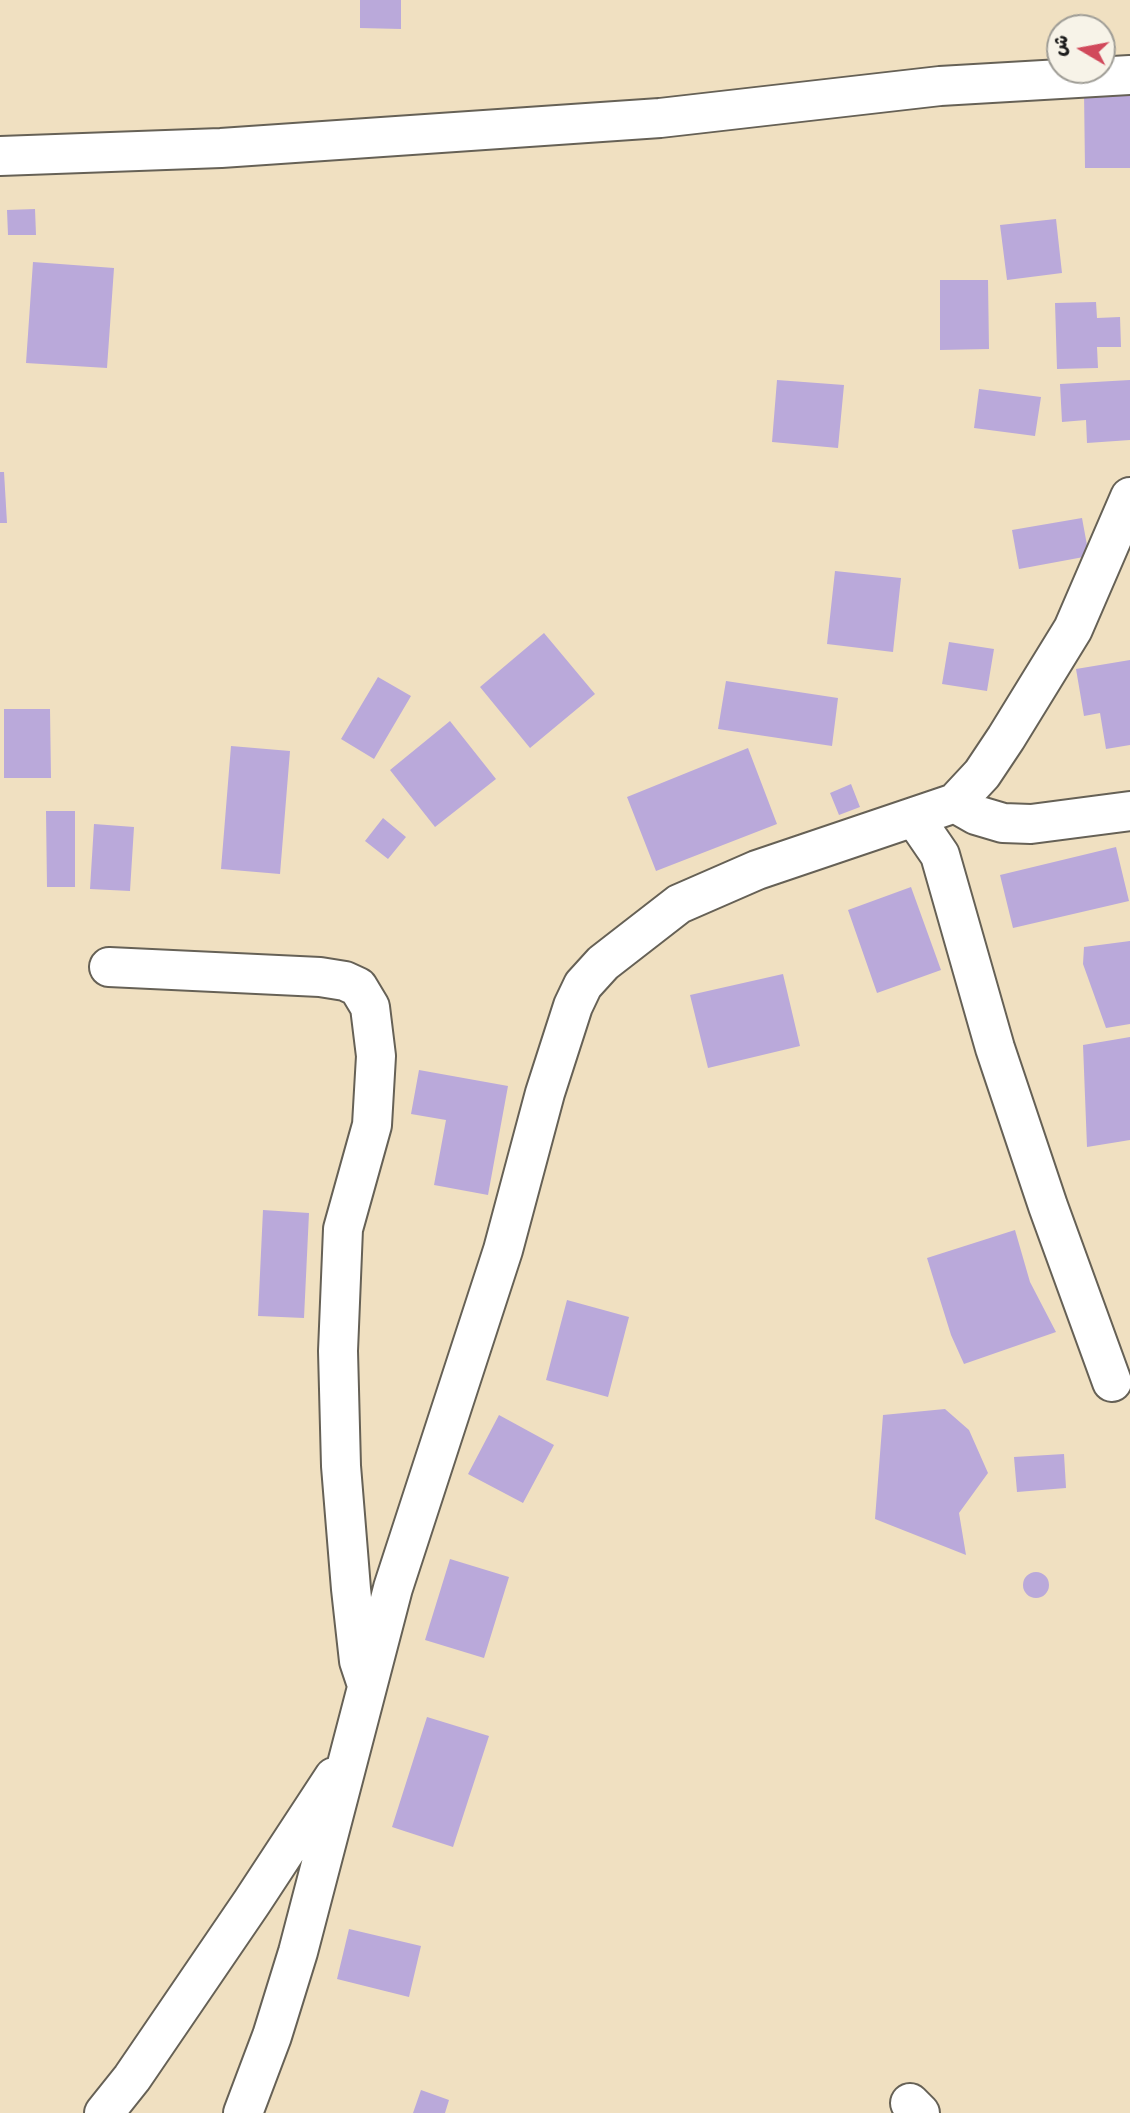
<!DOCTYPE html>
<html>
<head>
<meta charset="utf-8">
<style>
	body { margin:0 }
	#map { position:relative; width:1130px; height:2113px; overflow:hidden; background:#f0e0c1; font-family:"Indie Flower","Playpen Sans Arabic",sans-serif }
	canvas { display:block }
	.north { position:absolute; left:1046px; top:14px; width:70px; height:70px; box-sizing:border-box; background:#f7f3e8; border:2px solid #9f9d96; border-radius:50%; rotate:280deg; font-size:19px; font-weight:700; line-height:28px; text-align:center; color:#1c1c1c }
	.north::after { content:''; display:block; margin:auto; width:24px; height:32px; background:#d1495b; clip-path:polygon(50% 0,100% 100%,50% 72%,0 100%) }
</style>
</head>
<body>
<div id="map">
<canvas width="1130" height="2113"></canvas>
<div class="north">ش</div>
</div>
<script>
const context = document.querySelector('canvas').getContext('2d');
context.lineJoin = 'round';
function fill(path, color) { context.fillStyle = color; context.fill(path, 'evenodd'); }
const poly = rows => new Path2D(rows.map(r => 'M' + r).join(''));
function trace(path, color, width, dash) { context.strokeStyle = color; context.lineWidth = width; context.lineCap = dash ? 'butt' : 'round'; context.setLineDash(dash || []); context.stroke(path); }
fill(poly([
	[360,0,401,0,401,29,360,28],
	[1130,91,1130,168,1085,168,1084,92],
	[35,209,36,235,8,235,7,210],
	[1056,219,1062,273,1007,280,1000,225],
	[33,262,114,268,107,368,26,363],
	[940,280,988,280,989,349,940,350],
	[1096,302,1097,318,1120,317,1121,347,1097,347,1098,368,1057,369,1055,303],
	[777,380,844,385,838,448,772,442],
	[1130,380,1130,440,1087,443,1086,420,1062,422,1060,384],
	[979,389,1041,397,1035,436,974,428],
	[0,472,4,472,7,523,0,523],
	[1082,518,1089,556,1019,569,1012,530],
	[835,571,901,578,893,652,827,644],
	[544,633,595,694,530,748,480,687],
	[949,642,994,649,987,691,942,684],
	[1130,660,1130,745,1106,749,1100,713,1084,716,1076,669],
	[378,677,411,696,374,759,341,739],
	[726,681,838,698,832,746,718,729],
	[4,709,50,709,51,778,4,778],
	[450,721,496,779,435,827,390,770],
	[231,746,290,751,280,874,221,869],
	[748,748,777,824,656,871,627,797],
	[851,784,860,807,839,815,830,793],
	[46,811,75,811,75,887,47,887],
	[383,818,406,837,388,859,365,841],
	[94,824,134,827,130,891,90,889],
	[1116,847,1129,901,1013,928,1000,875],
	[911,887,941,970,877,993,848,910],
	[1130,941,1130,1024,1106,1028,1083,964,1084,947],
	[783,974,800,1046,708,1068,690,995],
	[1130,1037,1130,1140,1087,1147,1083,1045],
	[419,1070,508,1086,488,1195,434,1185,446,1120,411,1114],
	[263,1210,309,1213,304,1318,258,1316],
	[1015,1230,1030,1282,1056,1332,964,1364,951,1335,927,1258],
	[567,1300,629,1317,608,1397,546,1380],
	[945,1409,969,1430,988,1473,959,1513,966,1555,875,1519,883,1415],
	[499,1415,554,1445,523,1503,468,1474],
	[1064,1454,1066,1488,1017,1492,1014,1457],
	[450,1559,509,1577,484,1658,425,1640],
	'1023 1585a13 13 0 1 1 26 0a13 13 0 1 1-26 0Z',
	[427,1717,489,1736,453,1847,392,1827],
	[349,1929,421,1946,409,1997,337,1979],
	[421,2090,449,2100,445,2113,413,2113]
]), '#baa9da');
const minor = poly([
	[955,803,976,815,1003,823,1031,824,1130,811],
	[914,817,940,855,995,1048,1048,1206,1112,1382],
	[109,967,320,977,345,981,358,987,370,1007,376,1056,372,1125,343,1229,338,1351,341,1466,351,1589,359,1661,366,1682],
	[910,2103,920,2113],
	[104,2113,132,2078,252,1902,334,1777],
	[243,2113,272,2036,298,1952,393,1588,503,1250,545,1093,573,1006,583,985,603,963,679,904,757,870,955,803,982,774,1006,738,1073,629,1130,497]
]);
const tertiary = poly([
	[0,156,221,148,660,118,940,86,1130,75]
]);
trace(minor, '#666156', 42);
trace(tertiary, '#666156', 42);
trace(minor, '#fff', 38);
trace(tertiary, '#fff', 38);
</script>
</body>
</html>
